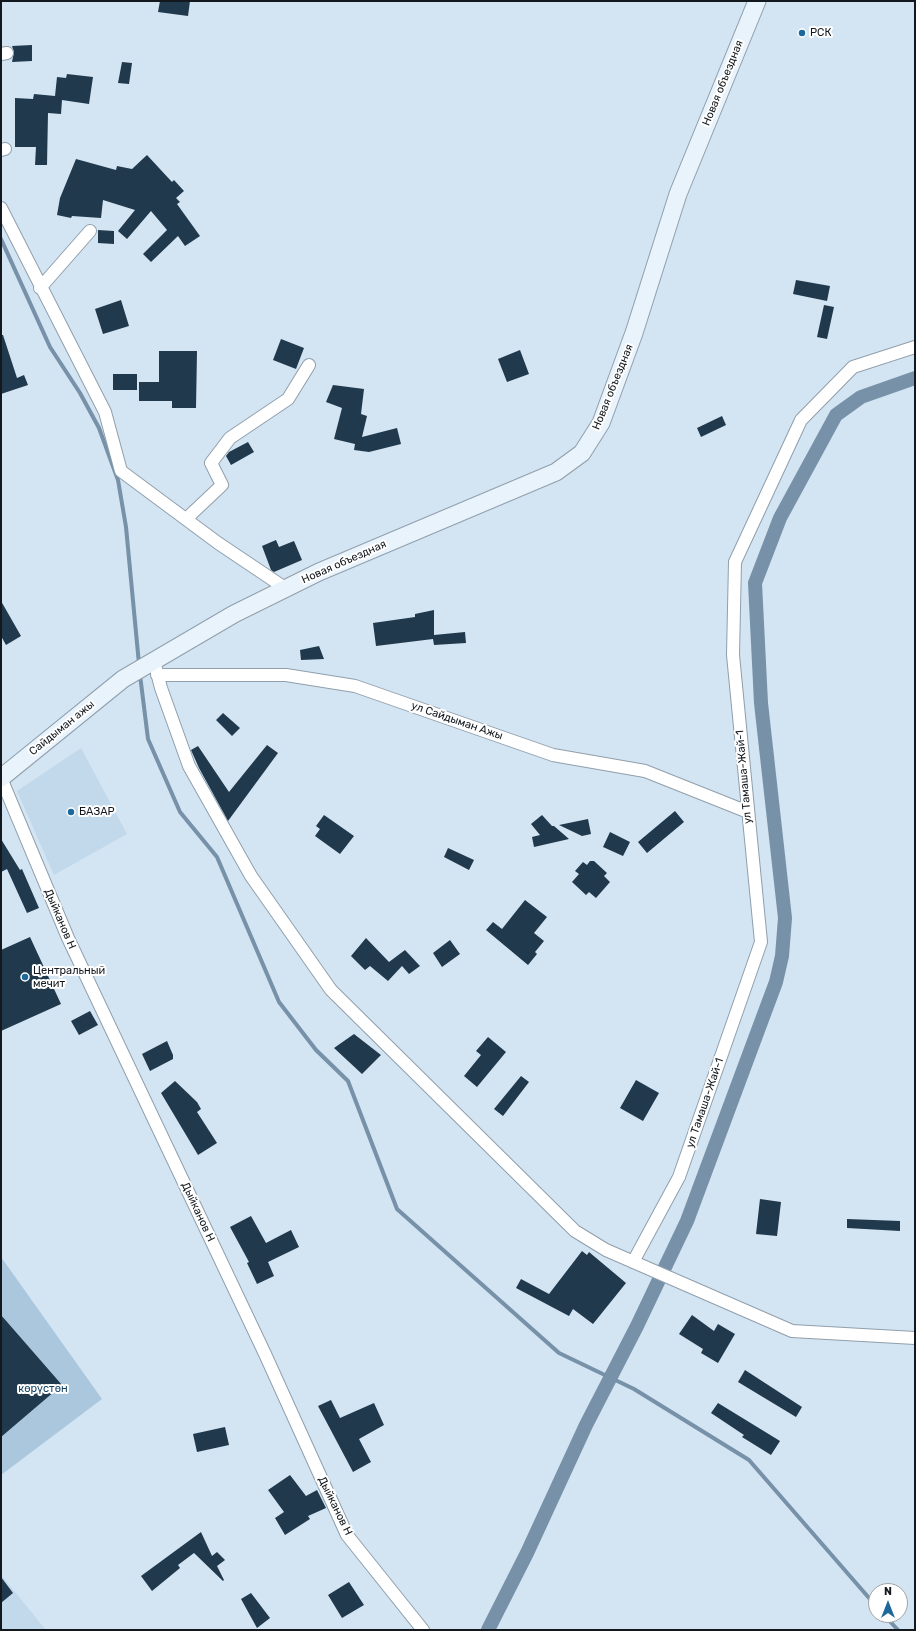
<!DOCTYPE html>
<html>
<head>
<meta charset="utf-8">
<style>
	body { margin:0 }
	#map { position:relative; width:916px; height:1631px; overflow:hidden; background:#d3e4f2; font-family:Rubik,sans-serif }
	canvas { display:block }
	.frame { position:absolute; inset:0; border:2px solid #12181d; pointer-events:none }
	.north { position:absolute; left:868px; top:1583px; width:40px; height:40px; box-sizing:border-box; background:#fff; border:1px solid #a0a3a5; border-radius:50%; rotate:0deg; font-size:11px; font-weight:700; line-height:16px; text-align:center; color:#12181d }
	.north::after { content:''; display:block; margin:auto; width:14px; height:18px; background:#1c689b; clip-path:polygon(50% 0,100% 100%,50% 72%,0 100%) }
</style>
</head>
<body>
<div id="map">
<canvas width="916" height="1631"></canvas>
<div class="frame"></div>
<div class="north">N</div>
</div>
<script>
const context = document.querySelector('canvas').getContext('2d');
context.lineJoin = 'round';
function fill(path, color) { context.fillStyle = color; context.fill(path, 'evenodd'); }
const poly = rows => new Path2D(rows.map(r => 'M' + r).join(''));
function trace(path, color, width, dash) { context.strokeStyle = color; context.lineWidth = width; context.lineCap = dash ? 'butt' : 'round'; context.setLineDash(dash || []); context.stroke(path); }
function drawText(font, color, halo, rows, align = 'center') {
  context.font = font + ' Rubik,sans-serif'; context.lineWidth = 4; context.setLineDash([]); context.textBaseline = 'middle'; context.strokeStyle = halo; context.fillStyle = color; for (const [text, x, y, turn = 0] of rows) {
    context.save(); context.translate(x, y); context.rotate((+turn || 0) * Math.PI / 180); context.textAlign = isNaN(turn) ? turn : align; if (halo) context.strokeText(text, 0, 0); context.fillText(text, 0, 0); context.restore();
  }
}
fill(poly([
	[81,748,127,834,54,875,17,791],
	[1,1575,46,1630,1,1630]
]), '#c2d9ec');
fill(poly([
	[1,1257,102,1399,1,1475]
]), '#abc7de');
trace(poly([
	[1,239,50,347,80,393,99,428,118,480,126,527,139,664],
	[140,675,148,739,180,812,217,857,279,1002,316,1050,348,1081,397,1209,559,1353,634,1389,749,1460,876,1606],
	[884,1615,898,1630]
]), '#7691a8', 4);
trace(poly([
	[488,1630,527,1553,586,1425,637,1326,687,1221,776,982,782,956,785,918,761,703,755,583,780,518,836,415,861,397,915,378]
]), '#7691a8', 14);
fill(poly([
	[160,1,190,1,188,16,158,12],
	[32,45,32,61,12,62,14,52,12,46],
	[122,62,132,63,129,84,118,83],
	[67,74,93,77,89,104,62,100,61,114,48,113,47,165,35,165,36,147,15,147,15,98,33,99,34,94,55,96,57,77,66,78],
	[147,155,172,182,174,180,184,191,176,198,180,202,177,204,200,236,185,246,178,236,151,262,143,254,167,230,151,211,127,239,118,231,135,210,103,200,101,218,72,216,71,218,57,215,60,198,76,159,116,170,117,166,132,169],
	[98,230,114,231,114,244,98,243],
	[796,280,830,286,827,301,793,294],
	[121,300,129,326,103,334,95,309],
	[824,305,834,307,827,339,817,337],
	[1,335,3,335,17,378,24,375,28,385,1,394],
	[281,339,304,348,296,369,273,360],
	[520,350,529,374,507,382,498,359],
	[159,351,197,351,196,408,172,408,172,401,139,401,139,382,159,382],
	[113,374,137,374,137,390,113,390],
	[333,385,364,389,361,414,367,416,362,437,397,428,401,444,369,452,354,450,355,444,334,439,342,408,326,402],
	[722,416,726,425,701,437,697,428],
	[248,442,254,452,231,465,226,456,229,452],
	[276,540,279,547,294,541,302,560,274,572,271,570,262,546],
	[1,601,21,636,6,645,1,636],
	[434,610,434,635,465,632,466,643,434,645,433,639,376,646,373,623,415,617,415,614],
	[319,646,324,659,301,660,300,650],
	[223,713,240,728,232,736,216,720],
	[267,745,278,753,228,821,199,768,191,750,198,746,229,792],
	[675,811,684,822,647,853,638,842],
	[324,815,354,836,340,854,315,836,320,829,316,826],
	[542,815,552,826,554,826,569,839,534,847,532,837,540,835,531,824],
	[588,819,591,834,582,836,559,825],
	[610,832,630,842,623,856,603,847],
	[1,839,20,870,22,869,39,908,27,913,7,869,1,872],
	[448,848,474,860,469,870,444,857],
	[590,861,594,861,607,873,604,876,610,882,596,898,589,892,586,895,572,882,579,874,575,871,583,862,587,865],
	[525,900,547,917,534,933,544,941,535,952,537,954,528,965,486,930,493,922,502,929],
	[30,937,61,1004,1,1031,1,950],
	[366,938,389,962,405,950,420,966,409,974,402,966,388,981,370,966,365,970,351,956],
	[450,940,460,954,442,967,433,953],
	[90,1011,98,1025,79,1035,71,1021],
	[354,1034,381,1055,362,1074,334,1048],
	[488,1037,506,1052,477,1087,464,1076,481,1055,476,1051],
	[167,1041,173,1055,173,1059,150,1071,142,1054],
	[521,1076,529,1082,503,1116,494,1109],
	[636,1080,659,1093,643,1121,620,1108],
	[175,1081,197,1102,201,1109,197,1112,217,1143,198,1155,161,1093],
	[760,1199,781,1202,777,1236,756,1234],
	[251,1216,266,1243,291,1230,299,1247,268,1262,274,1276,257,1284,247,1263,249,1262,230,1227],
	[847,1219,900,1221,900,1231,847,1228],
	[582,1251,587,1255,589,1252,626,1283,593,1324,573,1309,569,1316,516,1288,521,1279,549,1294],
	[1,1315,62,1385,1,1437],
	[692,1315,714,1331,718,1324,735,1334,718,1363,701,1353,703,1349,679,1334],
	[745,1370,802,1407,796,1417,738,1382],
	[331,1400,340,1418,374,1403,384,1425,359,1439,371,1462,353,1472,318,1406],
	[718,1403,780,1441,771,1455,742,1437,744,1435,711,1413],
	[225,1427,229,1445,197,1452,193,1434],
	[290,1475,306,1496,317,1490,326,1508,308,1516,310,1519,285,1535,275,1518,284,1512,268,1490],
	[201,1532,212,1556,217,1552,225,1560,217,1566,224,1580,223,1581,194,1553,178,1565,180,1568,152,1591,141,1576],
	[1,1577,13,1593,1,1603],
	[349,1582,364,1605,342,1618,328,1595],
	[251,1593,270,1618,257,1628,241,1599]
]), '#20394c');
const minor = poly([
	[1,54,7,53],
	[1,150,5,149],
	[1,208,105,412,121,471,218,543,285,588],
	[40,288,90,231],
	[186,519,222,485,211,463,230,438,288,399,309,365],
	[154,661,161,688,189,766,251,876,331,990,575,1231,606,1250,792,1331,915,1338],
	[157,675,286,675,355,686,553,755,645,771,748,812],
	[1,778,68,938,265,1354,347,1535,423,1630],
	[633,1262,679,1177,761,942,733,655,735,562,801,420,853,367,915,347]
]);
const secondary = poly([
	[1,778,123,679,234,614,319,572,556,472,582,453,601,423,634,333,678,194,757,1]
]);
trace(minor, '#909fac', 14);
trace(secondary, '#909fac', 19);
trace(minor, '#fff', 12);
trace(secondary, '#e8f3fc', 17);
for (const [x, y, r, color] of [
	[802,33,4,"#1c689b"],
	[71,812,4,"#1c689b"],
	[25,977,4,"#1c689b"]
]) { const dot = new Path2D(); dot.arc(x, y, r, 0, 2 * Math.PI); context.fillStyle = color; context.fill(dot); trace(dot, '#fff', 1.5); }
drawText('11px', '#12181d', '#fff', [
	["РСК",810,33],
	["БАЗАР",79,812],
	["Центральный",33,971],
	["мечит",33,984]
], 'left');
drawText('11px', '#12181d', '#fff', [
	["Новая объездная",723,83,-68],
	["Новая объездная",613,387,-68],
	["Новая объездная",344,562,-24],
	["ул Сайдыман Ажы",457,721,19],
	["Сайдыман ажы",62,728,-39],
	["ул Тамаша-Жай-1",744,777,-95],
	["Дыйканов Н",60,919,67],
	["ул Тамаша-Жай-1",705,1103,-71],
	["Дыйканов Н",198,1212,65],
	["Дыйканов Н",335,1506,64]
]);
drawText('11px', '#134364', '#fff', [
	["көрүстөн",43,1389]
]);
</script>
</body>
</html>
